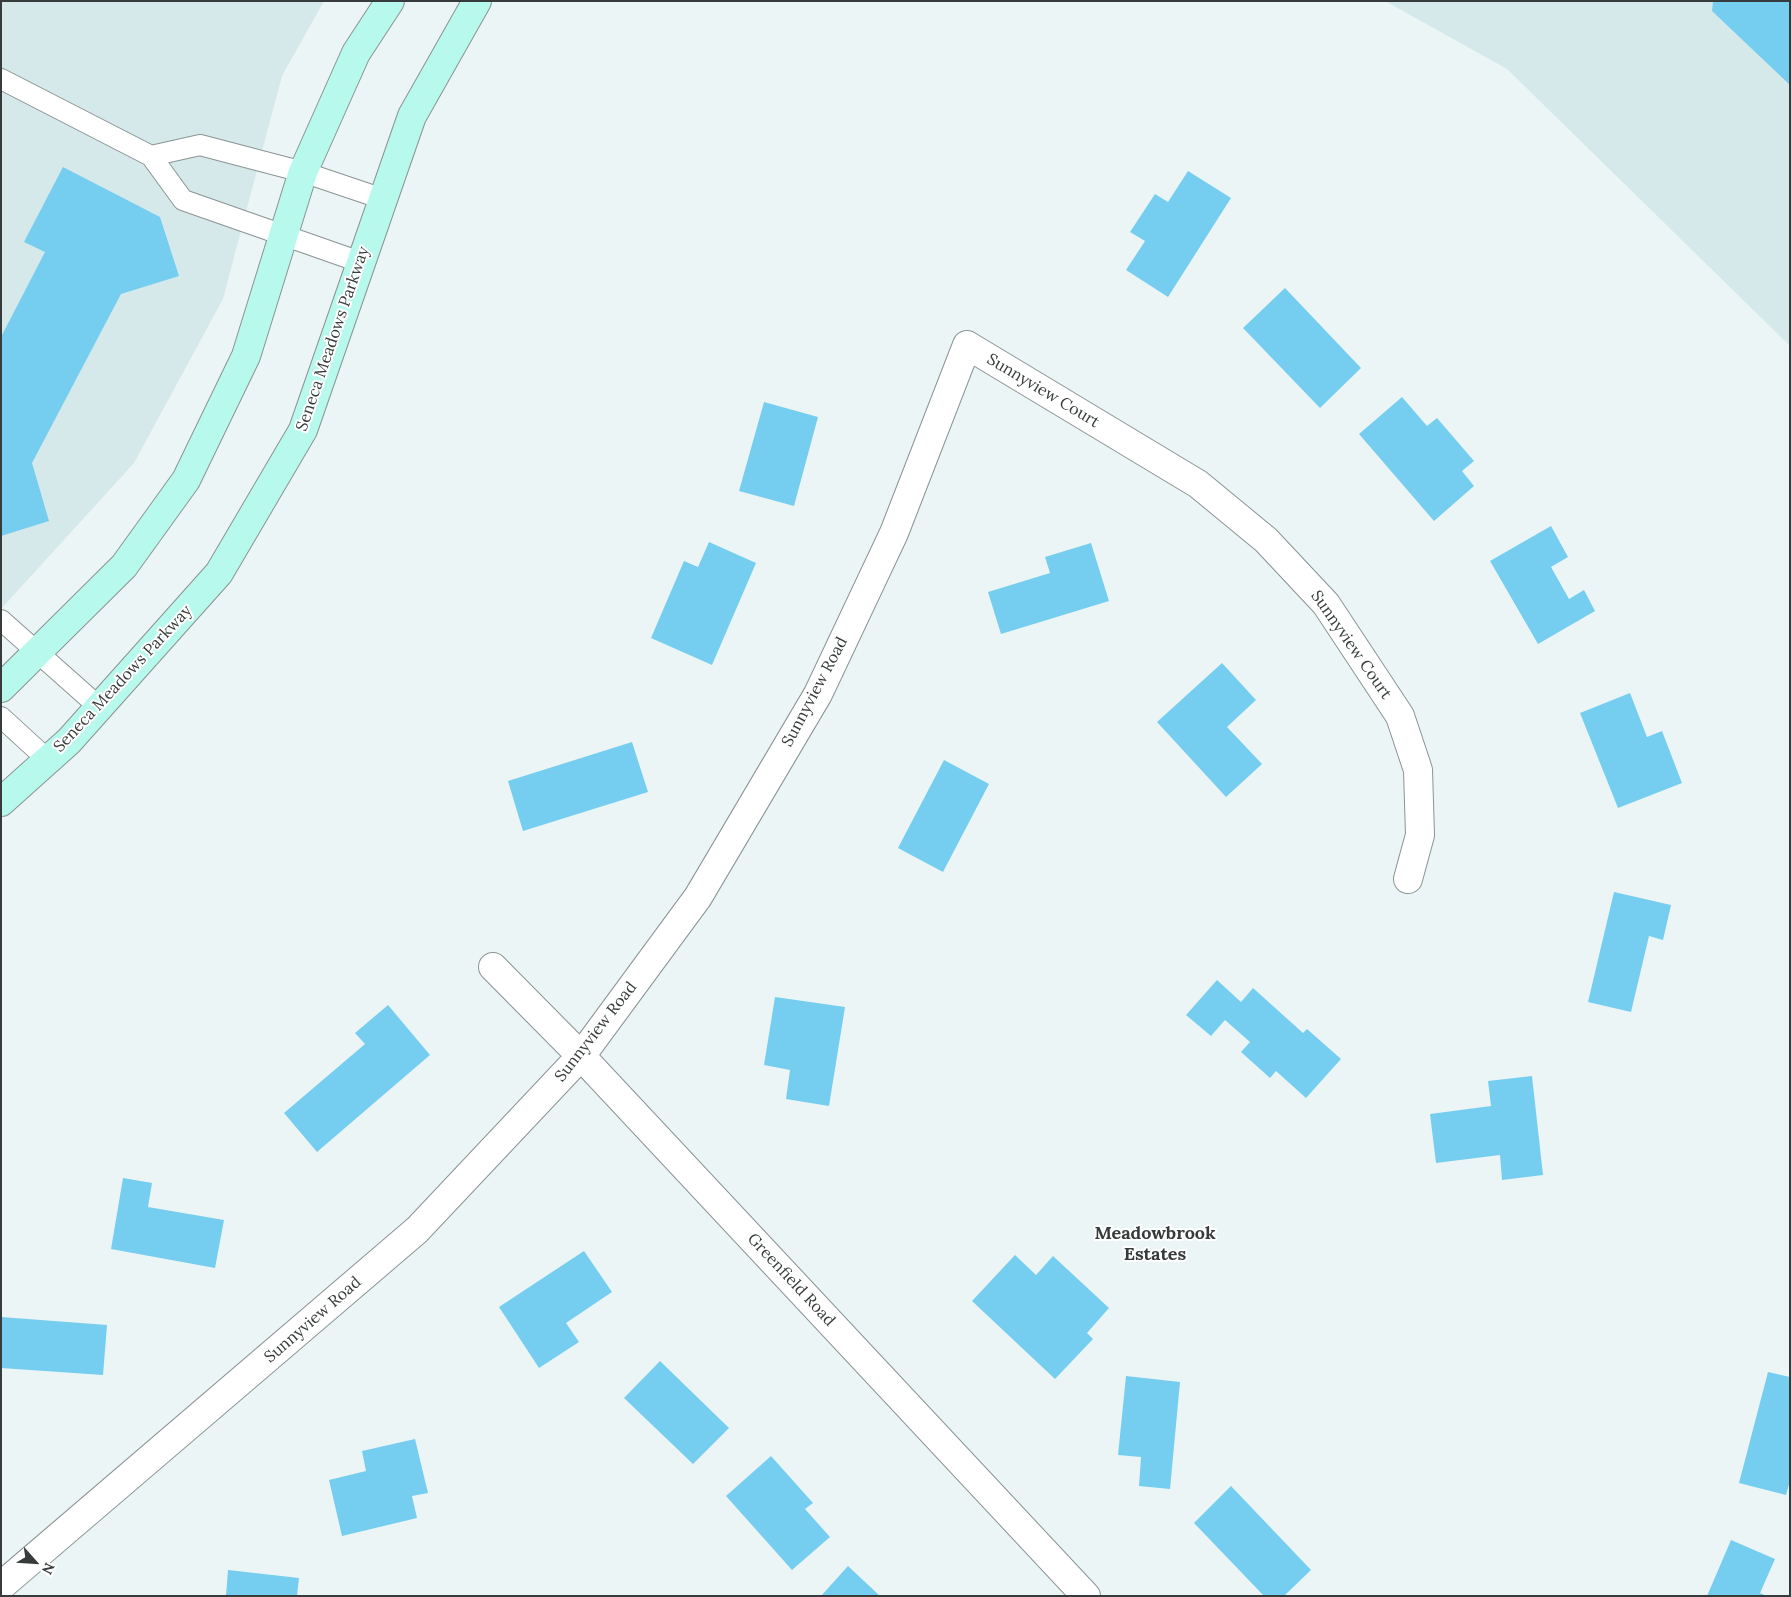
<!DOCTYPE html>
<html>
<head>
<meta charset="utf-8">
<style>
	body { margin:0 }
	#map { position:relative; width:1791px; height:1597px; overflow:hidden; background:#ecf5f5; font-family:Lora,serif }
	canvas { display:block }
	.frame { position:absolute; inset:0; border:2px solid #373b3b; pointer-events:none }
	.north { position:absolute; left:10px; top:1537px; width:50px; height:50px; -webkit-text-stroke:4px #fff; paint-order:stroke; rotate:116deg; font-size:14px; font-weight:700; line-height:20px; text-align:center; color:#373b3b }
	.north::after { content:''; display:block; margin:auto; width:18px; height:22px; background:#373b3b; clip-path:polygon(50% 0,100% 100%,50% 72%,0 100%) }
</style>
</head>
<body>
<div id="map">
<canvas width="1791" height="1597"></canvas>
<div class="frame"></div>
<div class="north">N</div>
</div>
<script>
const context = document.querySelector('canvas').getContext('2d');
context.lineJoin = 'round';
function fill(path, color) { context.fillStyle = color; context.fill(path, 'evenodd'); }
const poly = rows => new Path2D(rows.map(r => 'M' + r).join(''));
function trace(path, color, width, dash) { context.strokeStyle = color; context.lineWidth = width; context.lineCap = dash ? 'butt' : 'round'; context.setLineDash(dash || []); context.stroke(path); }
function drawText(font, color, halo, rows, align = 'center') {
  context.font = font + ' Lora,serif'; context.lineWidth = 4; context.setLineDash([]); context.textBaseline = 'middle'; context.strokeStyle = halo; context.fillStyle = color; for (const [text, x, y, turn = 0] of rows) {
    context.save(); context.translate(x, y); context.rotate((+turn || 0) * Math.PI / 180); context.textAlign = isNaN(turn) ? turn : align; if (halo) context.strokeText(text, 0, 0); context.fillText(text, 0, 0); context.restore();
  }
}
fill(poly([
	[1,1,324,1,282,76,223,299,134,463,1,609],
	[1385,1,1790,1,1790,346,1507,69]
]), '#d6e9ea');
fill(poly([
	[1713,1,1790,1,1790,85,1712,11],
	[63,167,160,217,179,276,121,294,32,463,49,521,1,536,1,337,45,252,24,242],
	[1188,171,1231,198,1168,297,1126,270,1145,241,1130,232,1155,194,1168,202],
	[1285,288,1361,368,1320,408,1243,328],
	[1402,397,1427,426,1437,418,1474,461,1462,471,1474,486,1434,521,1359,434],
	[764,402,818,417,794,506,739,491],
	[1551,526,1568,557,1551,567,1569,599,1584,590,1595,611,1538,644,1490,561],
	[709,542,756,563,712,665,651,638,684,561,698,567],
	[1091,543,1109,601,1001,634,988,592,1050,573,1045,557],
	[1222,663,1256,700,1227,727,1262,764,1226,797,1157,722],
	[1630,693,1647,737,1662,731,1682,783,1618,808,1580,713],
	[632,742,648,792,523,831,508,781],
	[944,760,989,784,943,872,898,848],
	[1614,892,1671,905,1663,940,1649,936,1631,1012,1588,1002],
	[1217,980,1241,1002,1253,988,1303,1033,1307,1029,1341,1059,1306,1098,1276,1071,1270,1078,1241,1052,1250,1042,1225,1020,1211,1036,1186,1015],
	[775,997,845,1007,829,1106,786,1099,790,1070,764,1065],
	[388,1005,430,1055,317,1152,284,1113,365,1044,355,1033],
	[1532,1076,1543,1175,1502,1180,1500,1155,1436,1163,1430,1114,1491,1106,1488,1081],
	[123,1178,152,1183,148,1207,224,1220,215,1268,111,1249],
	[584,1251,612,1292,566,1323,579,1342,539,1368,499,1307],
	[1015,1255,1036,1275,1053,1256,1109,1308,1087,1333,1093,1339,1055,1379,972,1301],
	[1,1317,107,1325,103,1375,1,1368],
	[660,1361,729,1428,693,1464,624,1398],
	[1768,1372,1790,1377,1790,1481,1786,1495,1739,1483],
	[1126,1376,1180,1382,1170,1489,1139,1486,1141,1457,1118,1455],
	[415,1439,428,1493,412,1496,417,1518,342,1536,329,1480,366,1471,362,1451],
	[771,1456,813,1503,805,1509,830,1537,792,1570,726,1496],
	[1231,1486,1311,1570,1284,1596,1264,1596,1194,1523],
	[1731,1540,1775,1559,1760,1593,1767,1596,1707,1596],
	[848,1566,880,1596,821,1596],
	[228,1570,299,1578,297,1596,226,1596]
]), '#75ceef');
const lane = poly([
	[1,79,151,156,183,200,360,262],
	[151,156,200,145,303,172,383,199],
	[1,620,99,707],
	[1,717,48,760]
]);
const street = poly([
	[493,967,581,1056,1086,1596],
	[1,1586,417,1230,581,1056,698,897,818,694,894,533,967,345,1198,484,1266,540,1326,604,1400,716,1418,770,1420,835,1408,879]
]);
const secondary = poly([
	[1,688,124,566,186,480,246,356,303,172,356,53,390,1],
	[1,802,69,741,219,573,303,430,412,116,477,1]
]);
trace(lane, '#8b9393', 22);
trace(street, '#8b9393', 30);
trace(secondary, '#8b9393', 30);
trace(lane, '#fff', 20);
trace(street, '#fff', 28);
trace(secondary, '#b7f9ed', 28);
drawText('16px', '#373b3b', '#fff', [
	["Seneca Meadows Parkway",333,339,-71],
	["Sunnyview Court",1043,391,31],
	["Sunnyview Court",1351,645,55],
	["Seneca Meadows Parkway",123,679,-47],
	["Sunnyview Road",815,692,-62],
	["Sunnyview Road",596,1032,-52],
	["Greenfield Road",791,1280,47],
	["Sunnyview Road",313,1320,-41]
]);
drawText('bold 18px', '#373b3b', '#fff', [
	["Meadowbrook",1155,1234],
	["Estates",1155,1255]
]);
</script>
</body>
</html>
